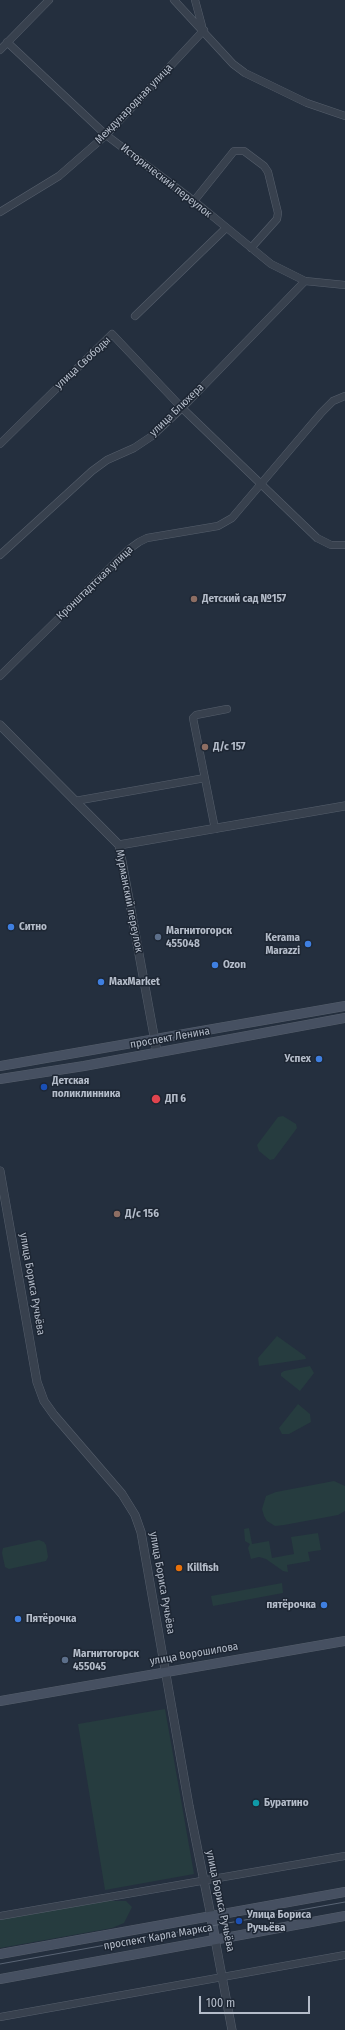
<!DOCTYPE html>
<html>
<head>
<meta charset="utf-8">
<style>
	body { margin:0 }
	#map { position:relative; width:345px; height:2030px; overflow:hidden; background:#242f3e; font-family:"Fira Sans Condensed",sans-serif }
	canvas { display:block }
	.scale { position:absolute; left:199px; top:1996px; width:111px; height:18px; box-sizing:border-box; border:2px solid #b4bcc9; border-top:0; padding-left:5px; font-size:12px; line-height:14px; white-space:nowrap; color:#b4bcc9; -webkit-text-stroke:3px #1d2633; paint-order:stroke }
</style>
</head>
<body>
<div id="map">
<canvas width="345" height="2030"></canvas>
<div class="scale">100 m</div>
</div>
<script>
const context = document.querySelector('canvas').getContext('2d');
context.lineJoin = 'round';
function fill(path, color) { context.fillStyle = color; context.fill(path, 'evenodd'); }
const poly = rows => new Path2D(rows.map(r => 'M' + r).join(''));
function trace(path, color, width, dash) { context.strokeStyle = color; context.lineWidth = width; context.lineCap = dash ? 'butt' : 'round'; context.setLineDash(dash || []); context.stroke(path); }
function drawText(font, color, halo, rows, align = 'center') {
  context.font = font + ' "Fira Sans Condensed",sans-serif'; context.lineWidth = 3; context.setLineDash([]); context.textBaseline = 'middle'; context.strokeStyle = halo; context.fillStyle = color; for (const [text, x, y, turn = 0] of rows) {
    context.save(); context.translate(x, y); context.rotate((+turn || 0) * Math.PI / 180); context.textAlign = isNaN(turn) ? turn : align; if (halo) context.strokeText(text, 0, 0); context.fillText(text, 0, 0); context.restore();
  }
}
fill(poly([
	[283,1116,296,1124,297,1128,274,1159,270,1160,259,1151,257,1145,278,1117],
	[277,1336,305,1356,306,1359,259,1366,258,1358],
	[310,1366,314,1373,300,1391,281,1376,281,1373,284,1371],
	[298,1404,310,1414,311,1422,289,1434,282,1434,279,1428],
	[334,1481,345,1486,345,1511,338,1515,284,1525,275,1526,267,1521,264,1516,262,1509,266,1496,276,1492],
	[249,1528,252,1544,269,1541,272,1558,294,1554,291,1537,318,1533,321,1550,308,1552,310,1561,287,1565,288,1572,283,1571,266,1559,259,1557,251,1559,248,1548,250,1544,245,1541,244,1529],
	[39,1540,44,1542,46,1545,48,1557,46,1561,9,1569,5,1567,2,1553,3,1548],
	[282,1583,283,1593,213,1606,211,1596],
	[165,1709,194,1874,105,1890,78,1724],
	[106,1901,126,1901,132,1907,124,1923,112,1928,0,1948,0,1919]
]), '#263c3f');
const minor = poly([
	[174,0,233,64,245,73,307,103,345,116],
	[195,0,202,26],
	[7,42,106,135,194,201,271,264,305,281,345,285],
	[0,50,49,0],
	[194,201,234,151,244,151,264,166,268,172,278,213,277,219,251,248],
	[0,212,59,176,106,135,204,30],
	[135,316,226,228],
	[0,444,112,334,182,408,317,538,331,545,345,545],
	[0,555,92,471,107,460,134,448,152,436,182,408,305,281],
	[0,676,128,550,139,542,147,538,218,526,232,518,322,412,333,401,345,396],
	[75,801,205,778],
	[215,829,193,718,196,715,227,709],
	[0,1916,345,1856],
	[0,2017,345,1955]
]);
const tertiary = poly([
	[0,725,119,845,157,1052],
	[119,845,345,806],
	[0,1171,37,1382,44,1401,54,1415,122,1494,135,1515,141,1532,189,1806,211,1916],
	[215,1939,232,2030]
]);
const secondary = poly([
	[0,1066,345,1006],
	[0,1079,84,1066,345,1018],
	[0,1701,345,1641],
	[211,1916,215,1939],
	[0,1954,345,1892],
	[0,1979,345,1916]
]);
trace(minor, '#565f6c', 8);
trace(tertiary, '#565f6c', 9);
trace(secondary, '#565f6c', 10);
trace(minor, '#38414e', 7);
trace(tertiary, '#38414e', 8);
trace(secondary, '#465061', 9);
trace(poly([
	[0,1964,345,1902]
]), '#5a6575', 1);
for (const [x, y, r, color] of [
	[194,599,4,"#8d6e63"],
	[205,747,4,"#8d6e63"],
	[11,927,4,"#3f7fe0"],
	[158,937,4,"#5c6f8a"],
	[308,944,4,"#3f7fe0"],
	[215,965,4,"#3f7fe0"],
	[101,982,4,"#3f7fe0"],
	[319,1059,4,"#3f7fe0"],
	[44,1087,4,"#1a4fb4"],
	[156,1099,5,"#e0444e"],
	[117,1214,4,"#8d6e63"],
	[179,1568,4,"#e8710a"],
	[324,1605,4,"#3f7fe0"],
	[18,1619,4,"#3f7fe0"],
	[65,1660,4,"#5c6f8a"],
	[256,1803,4,"#0f9aa8"],
	[239,1921,4,"#1a4fb4"]
]) { const dot = new Path2D(); dot.arc(x, y, r, 0, 2 * Math.PI); context.fillStyle = color; context.fill(dot); trace(dot, '#1d2633', 1.5); }
drawText('11px', '#b4bcc9', '#1d2633', [
	["Международная улица",134,104,-46],
	["Исторический переулок",166,181,38],
	["улица Свободы",83,363,-43],
	["улица Блюхера",177,410,-44],
	["Кронштадтская улица",95,583,-44],
	["Мурманский переулок",129,901,79],
	["проспект Ленина",170,1038,-10],
	["улица Бориса Ручьёва",32,1284,80],
	["улица Бориса Ручьёва",162,1583,80],
	["улица Ворошилова",194,1654,-10],
	["улица Бориса Ручьёва",220,1901,78],
	["проспект Карла Маркса",158,1937,-10]
]);
drawText('bold 11px', '#b4bcc9', '#1d2633', [
	["Детский сад №157",202,599],
	["Д/с 157",213,747],
	["Ситно",19,927],
	["Магнитогорск",166,931],
	["455048",166,944],
	["Kerama",300,938,"right"],
	["Marazzi",300,951,"right"],
	["Ozon",223,965],
	["MaxMarket",109,982],
	["Успех",311,1059,"right"],
	["Детская",52,1081],
	["поликлинника",52,1094],
	["ДП 6",165,1099],
	["Д/с 156",125,1214],
	["Killfish",187,1568],
	["пятёрочка",316,1605,"right"],
	["Пятёрочка",26,1619],
	["Магнитогорск",73,1654],
	["455045",73,1667],
	["Буратино",264,1803],
	["Улица Бориса",247,1915],
	["Ручьёва",247,1928]
], 'left');
</script>
</body>
</html>
